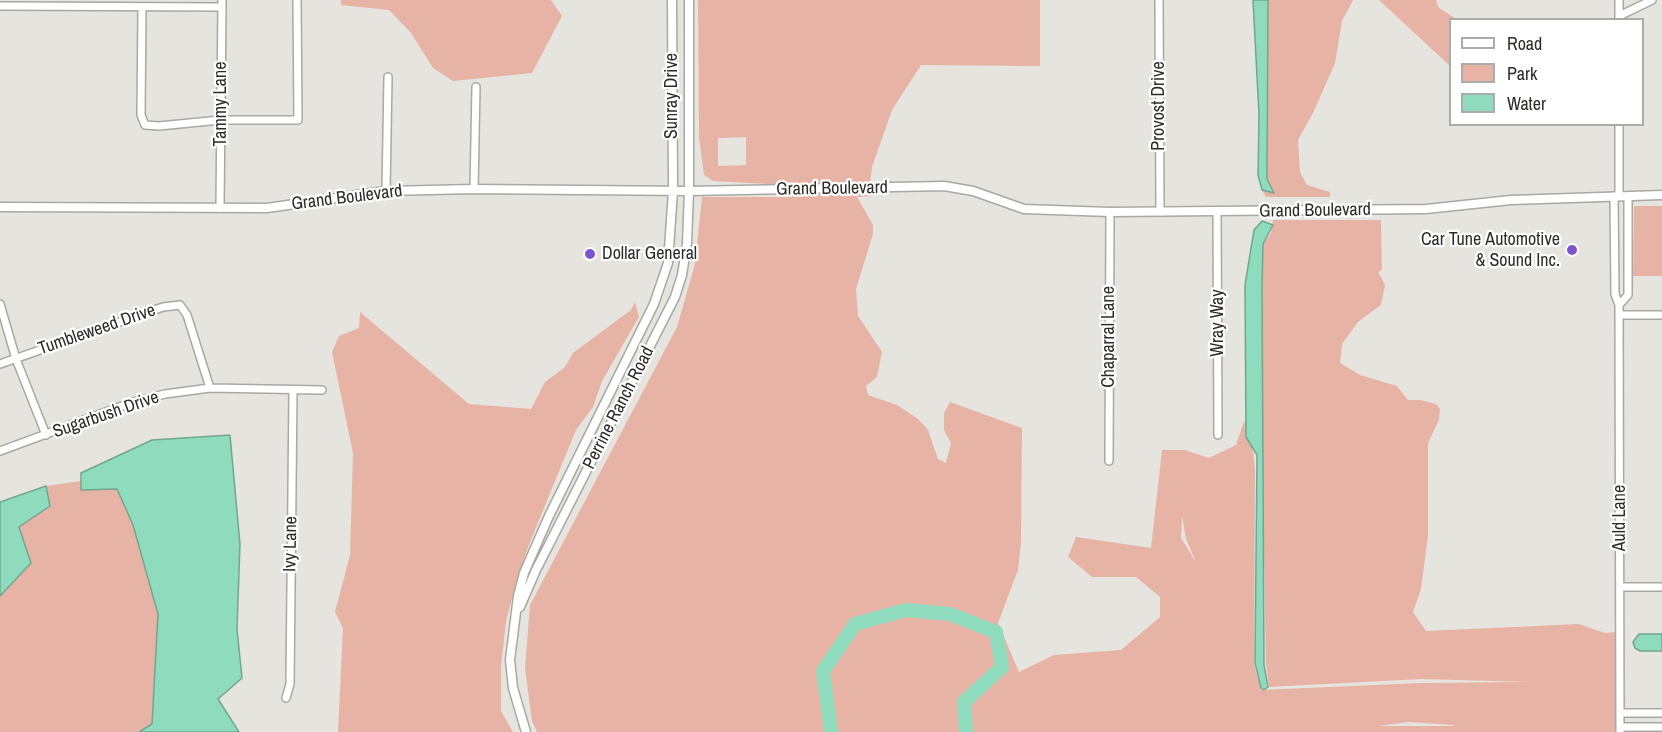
<!DOCTYPE html>
<html>
<head>
<meta charset="utf-8">
<style>
	body { margin:0 }
	#map { position:relative; width:1662px; height:732px; overflow:hidden; background:#e5e4de; font-family:"Archivo Narrow",sans-serif }
	canvas { display:block }
	.legend { position:absolute; left:1449px; top:18px; width:195px; height:108px; box-sizing:border-box; background:#fff; border:2px solid #ababaa; margin:0; padding:8px 10px; list-style:none; font-size:18px; color:#2d2c2a }
	.legend li { display:flex; align-items:center; gap:12px; height:30px }
	.legend b { width:30px; border:2px solid #ababaa }
</style>
</head>
<body>
<div id="map">
<canvas width="1662" height="732"></canvas>
<ul class="legend">
<li><b style="height:8px;background:#fff"></b>Road</li>
<li><b style="height:16px;background:#e7b3a5"></b>Park</li>
<li><b style="height:16px;background:#8fdbbd"></b>Water</li>
</ul>
</div>
<script>
const context = document.querySelector('canvas').getContext('2d');
context.lineJoin = 'round';
function fill(path, color) { context.fillStyle = color; context.fill(path, 'evenodd'); }
const poly = rows => new Path2D(rows.map(r => 'M' + r).join(''));
function trace(path, color, width, dash) { context.strokeStyle = color; context.lineWidth = width; context.lineCap = dash ? 'butt' : 'round'; context.setLineDash(dash || []); context.stroke(path); }
function drawText(font, color, halo, rows, align = 'center') {
  context.font = font + ' "Archivo Narrow",sans-serif'; context.lineWidth = 4.5; context.setLineDash([]); context.textBaseline = 'middle'; context.strokeStyle = halo; context.fillStyle = color; for (const [text, x, y, turn = 0] of rows) {
    context.save(); context.translate(x, y); context.rotate((+turn || 0) * Math.PI / 180); context.textAlign = isNaN(turn) ? turn : align; if (halo) context.strokeText(text, 0, 0); context.fillText(text, 0, 0); context.restore();
  }
}
fill(poly([
	[341,0,551,0,562,16,532,73,453,81,433,68,411,33,389,10,341,5],
	[698,0,1040,0,1040,66,921,65,892,110,872,167,870,184,788,185,713,181,704,175,699,138],
	[746,137,746,165,718,166,718,138],
	[1268,0,1353,0,1342,21,1335,63,1313,113,1298,140,1300,172,1307,185,1330,192,1330,197,1266,197,1262,190,1274,193,1267,179],
	[1379,0,1436,0,1438,7,1456,19,1450,20,1450,66],
	[872,192,873,196,857,197,873,225,873,234,856,289,858,316,882,352,877,377,866,386,868,395,897,405,918,419,928,430,938,459,946,463,951,443,944,430,944,413,950,402,1022,428,1021,542,1018,570,998,623,1019,672,1054,655,1121,650,1160,617,1160,597,1136,577,1092,577,1068,557,1076,537,1151,548,1162,450,1185,450,1209,458,1236,445,1244,421,1253,450,1255,469,1254,665,1261,690,1421,683,1530,682,1421,679,1269,687,1266,664,1262,437,1263,244,1271,233,1273,220,1381,220,1382,270,1378,272,1385,285,1381,305,1358,322,1342,344,1340,363,1360,375,1397,386,1408,400,1420,400,1436,404,1440,409,1439,420,1428,443,1428,536,1421,589,1413,612,1426,631,1579,624,1605,633,1616,632,1616,732,537,732,532,721,525,668,530,605,677,327,695,264,702,197,787,197,788,193],
	[1182,515,1186,539,1196,562,1181,538],
	[1409,722,1453,725,1454,726,1378,726],
	[1634,206,1662,206,1662,276,1633,276],
	[635,302,639,317,602,381,593,407,576,430,528,547,517,580,506,621,501,667,501,711,513,732,338,732,343,628,335,612,350,555,353,453,332,352,339,336,359,328,360,312,469,404,531,409,545,382,565,367,573,353,631,310],
	[81,481,82,490,117,489,133,525,158,614,152,724,139,732,0,732,0,596,31,563,19,527,50,506,46,486]
]), '#e7b3a5');
const water = poly([
	[1253,0,1268,0,1267,179,1274,193,1262,190,1258,175,1259,115,1253,0],
	[1262,221,1273,225,1263,244,1262,287,1264,665,1268,687,1264,690,1261,688,1255,663,1257,455,1246,437,1245,285,1254,230,1262,221],
	[230,435,240,544,237,629,242,678,218,699,239,732,139,732,152,724,158,614,133,525,117,489,81,490,81,473,152,440,230,435],
	[46,486,50,506,19,527,31,563,0,596,0,502,46,486],
	[1639,634,1662,634,1662,651,1640,651,1635,648,1633,642,1639,634]
]);
fill(water, '#8fdbbd');
trace(water, '#72a691', 1.5);
trace(poly([
	[831,732,823,671,855,624,906,610,950,614,996,632,1002,667,964,702,966,732]
]), '#8fdbbd', 14);
const minor = poly([
	[1159,0,1160,212],
	[1619,0,1619,20],
	[0,6,222,7],
	[142,7,141,115,145,125,159,126,220,120,298,120,297,0],
	[1619,16,1652,0],
	[474,189,476,87],
	[386,191,388,77],
	[1614,196,1615,294,1619,305,1620,732],
	[1619,196,1619,124],
	[220,208,222,0],
	[1217,212,1218,435],
	[0,304,16,359,46,435],
	[1619,305,1628,295,1628,196],
	[1619,315,1662,315],
	[0,364,163,307,180,305,187,315,210,388],
	[0,451,133,402,165,394,210,388,322,390],
	[1109,461,1110,212],
	[1620,587,1662,587],
	[286,698,290,684,293,390],
	[1620,713,1662,713],
	[1620,727,1662,727]
]);
const tertiary = poly([
	[0,207,267,208,386,191,474,189,689,191,944,186,973,191,1024,209,1110,212,1426,209,1511,200,1662,195],
	[520,607,536,570,675,297,682,275,687,243,689,191,689,0],
	[526,732,513,688,510,660,518,596,524,573,549,516,654,304,668,263,673,191,672,0]
]);
trace(minor, '#a9a8a3', 10);
trace(tertiary, '#a9a8a3', 11);
trace(minor, '#fff', 7);
trace(tertiary, '#fff', 8);
for (const [x, y, r, color] of [
	[1572,250,6,"#7c55ce"],
	[590,254,6,"#7c55ce"]
]) { const dot = new Path2D(); dot.arc(x, y, r, 0, 2 * Math.PI); context.fillStyle = color; context.fill(dot); trace(dot, '#fff', 2); }
drawText('18px', '#2d2c2a', '#fff', [
	["Sunray Drive",672,96,-90],
	["Tammy Lane",221,104,-90],
	["Provost Drive",1159,106,-90],
	["Grand Boulevard",832,189,-1],
	["Grand Boulevard",347,198,-7],
	["Grand Boulevard",1315,211,-1],
	["Wray Way",1218,323,-90],
	["Tumbleweed Drive",97,330,-19],
	["Chaparral Lane",1109,337,-90],
	["Perrine Ranch Road",619,408,-63],
	["Sugarbush Drive",106,415,-19],
	["Auld Lane",1620,518,-90],
	["Ivy Lane",291,544,-89]
]);
drawText('18px', '#2d2c2a', '#fff', [
	["Car Tune Automotive",1560,240],
	["& Sound Inc.",1560,261],
	["Dollar General",602,254,"left"]
], 'right');
</script>
</body>
</html>
